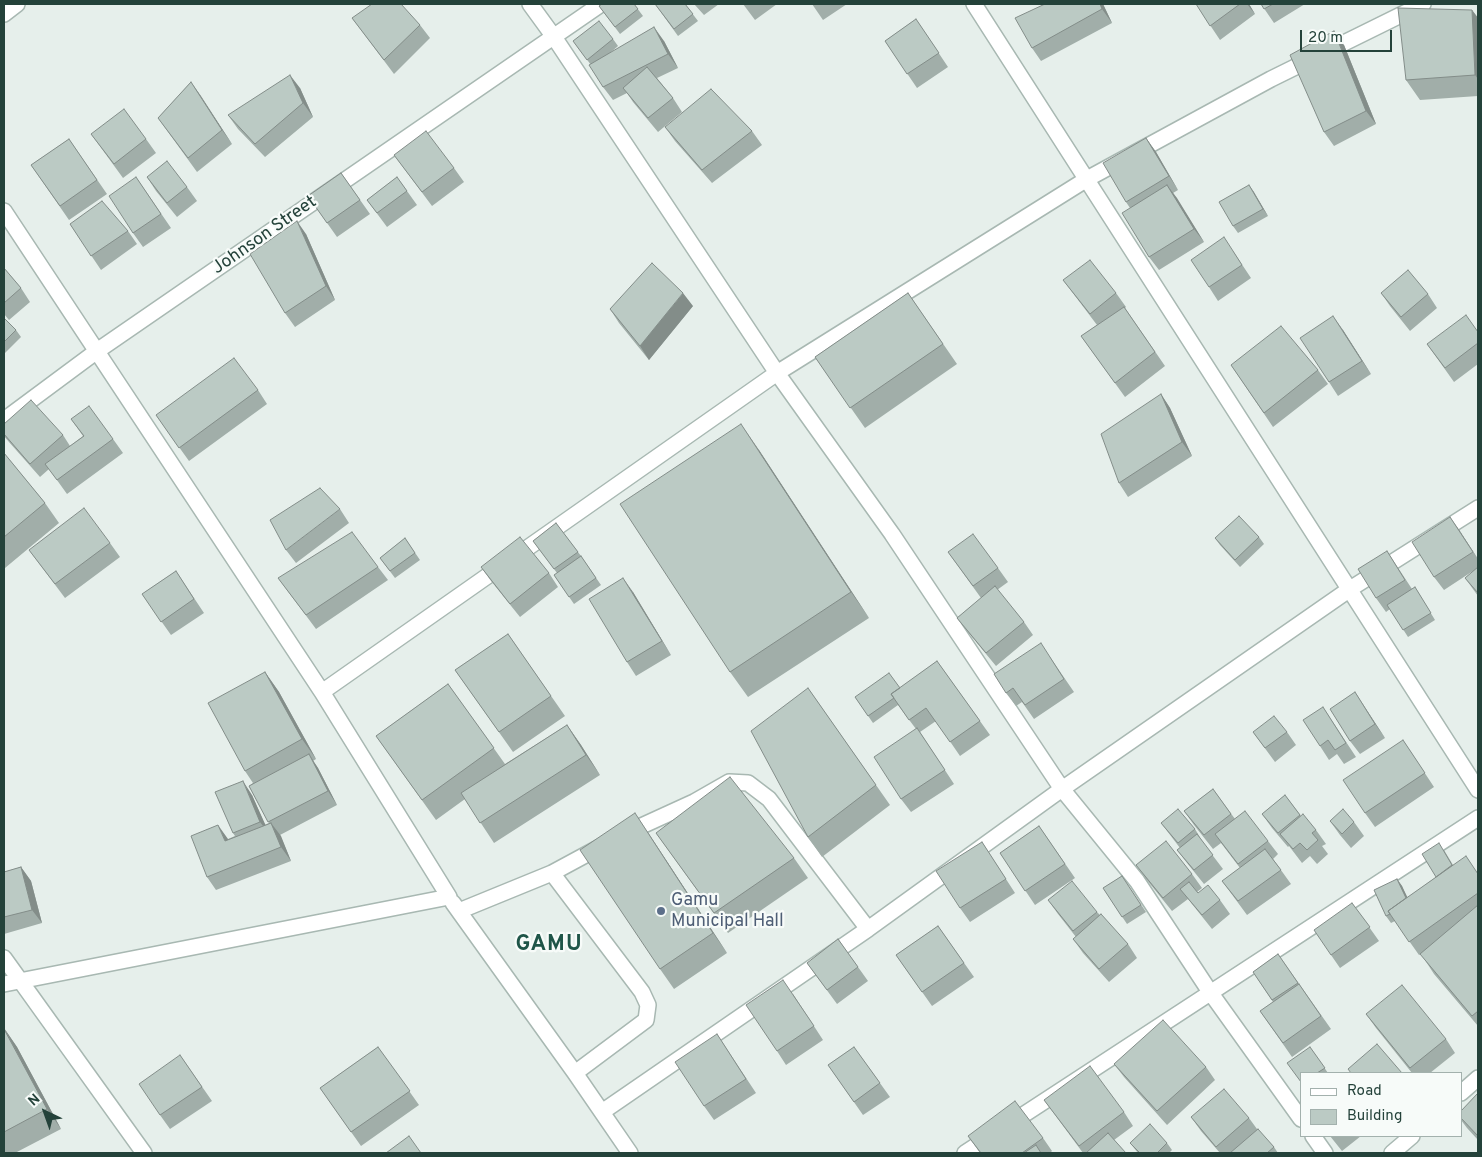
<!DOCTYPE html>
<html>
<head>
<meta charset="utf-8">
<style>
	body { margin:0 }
	#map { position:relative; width:1482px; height:1157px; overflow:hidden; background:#e6efeb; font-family:Overpass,sans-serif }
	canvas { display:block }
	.frame { position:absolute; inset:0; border:5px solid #24423a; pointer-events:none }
	.legend { position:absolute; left:1300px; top:1072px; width:162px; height:65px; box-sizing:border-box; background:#f7fbf9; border:1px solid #a3b1ad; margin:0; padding:6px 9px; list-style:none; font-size:15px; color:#24423a }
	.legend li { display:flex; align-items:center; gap:10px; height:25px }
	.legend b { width:25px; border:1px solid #a3b1ad }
	.north { position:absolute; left:20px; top:1087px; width:50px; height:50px; -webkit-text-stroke:4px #f7fbf9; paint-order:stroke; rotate:318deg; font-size:14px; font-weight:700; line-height:20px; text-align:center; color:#24423a }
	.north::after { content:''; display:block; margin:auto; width:18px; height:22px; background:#24423a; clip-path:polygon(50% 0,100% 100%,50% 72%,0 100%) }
	.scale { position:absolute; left:1300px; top:30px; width:92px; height:22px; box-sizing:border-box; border:2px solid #24423a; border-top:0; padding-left:6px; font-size:15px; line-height:18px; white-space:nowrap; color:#24423a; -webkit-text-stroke:4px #f7fbf9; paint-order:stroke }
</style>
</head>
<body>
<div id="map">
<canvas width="1482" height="1157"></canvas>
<div class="frame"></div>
<ul class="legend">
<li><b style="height:6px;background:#fff"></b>Road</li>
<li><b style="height:14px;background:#bbcac4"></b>Building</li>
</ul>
<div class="north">N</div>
<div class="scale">20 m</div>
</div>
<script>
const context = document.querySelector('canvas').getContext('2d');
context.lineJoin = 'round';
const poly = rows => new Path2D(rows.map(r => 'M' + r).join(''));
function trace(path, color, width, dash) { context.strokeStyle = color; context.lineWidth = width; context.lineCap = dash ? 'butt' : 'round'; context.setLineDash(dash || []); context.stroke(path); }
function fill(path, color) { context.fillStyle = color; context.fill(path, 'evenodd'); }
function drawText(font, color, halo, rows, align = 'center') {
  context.font = font + ' Overpass,sans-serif'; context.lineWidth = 4.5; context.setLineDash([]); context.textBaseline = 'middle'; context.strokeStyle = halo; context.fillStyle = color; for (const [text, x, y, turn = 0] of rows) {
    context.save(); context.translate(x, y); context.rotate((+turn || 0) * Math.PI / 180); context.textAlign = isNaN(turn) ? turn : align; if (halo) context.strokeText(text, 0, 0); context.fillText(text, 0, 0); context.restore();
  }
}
const minor = poly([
	[530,4,554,37,777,373,892,534,1062,789,1137,881,1210,992,1301,1119],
	[974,4,1478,790],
	[4,14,17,4],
	[4,211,322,692,449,897,4,984],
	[4,420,97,351,601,4],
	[322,692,777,373,1087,179,1271,79,1423,4],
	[624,834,694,802,729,782,748,783,769,799,868,929],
	[552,873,602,846],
	[453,903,575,1073,630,1153],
	[459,911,552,873,642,992,648,1005,646,1020,575,1073],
	[4,958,144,1153],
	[1461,1093,1478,1078],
	[602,1112,868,929,1062,789,1350,589,1478,508],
	[1313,1136,1325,1153],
	[965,1153,1478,818],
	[1392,1153,1412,1136]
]);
trace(minor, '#a8b8b2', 18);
trace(minor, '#fff', 15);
fill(poly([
	[634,4,643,16,620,34,599,6],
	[655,4,685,4,698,21,678,36],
	[694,4,719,4,704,15],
	[743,4,777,4,755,20],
	[812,4,847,4,823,20],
	[1045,4,1103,4,1112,23,1041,61,1032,48],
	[1196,4,1249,4,1255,14,1220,40],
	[1261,4,1305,4,1274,23],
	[1472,10,1478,18,1478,96,1420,100,1406,80],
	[352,18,420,25,430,38,394,74],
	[916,19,948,67,917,88,885,41],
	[613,39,618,46,609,54,664,41,678,68,657,78,673,98,682,112,658,132,633,102,627,93,613,100,603,87,591,65,573,41],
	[1344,45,1376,124,1334,146,1324,132],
	[191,82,232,144,197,172,158,118],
	[300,88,313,117,265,157,238,129,228,115],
	[665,127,752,131,762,145,712,183,675,141],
	[91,134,146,139,156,153,123,178],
	[1146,138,1156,152,1178,190,1173,193,1204,242,1159,270,1149,257,1130,208,1126,202],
	[69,139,107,194,69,220,31,165],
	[394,155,454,168,464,182,432,206],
	[341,173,370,214,337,237,308,196],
	[136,177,171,228,143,247,133,233],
	[147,177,187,187,197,201,177,217,156,191],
	[397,177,417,205,387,227,367,200],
	[1249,185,1268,216,1238,233,1233,226],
	[70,224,128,231,137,244,101,270],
	[306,234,335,300,295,327,285,313],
	[1233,251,1251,278,1218,301,1209,287],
	[4,268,21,288,30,302,9,320,4,314],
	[1063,280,1116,293,1126,307,1125,308,1165,366,1125,397,1081,336,1097,325],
	[908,293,957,364,865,428,815,357],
	[1381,293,1428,294,1437,308,1410,331,1390,306],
	[693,306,649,360,619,323,610,309],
	[4,318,16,330,21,337,4,354],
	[1343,330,1371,374,1338,396,1329,382],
	[1478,332,1478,364,1454,382,1427,344],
	[1231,365,1318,370,1328,384,1273,427],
	[258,390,267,404,189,461,156,415],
	[1161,394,1170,408,1192,456,1128,497,1119,483],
	[71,419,113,439,123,453,67,494,49,469,40,477,9,442,4,436,4,424,63,435,70,446,83,436],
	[759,450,869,618,748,697,730,672],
	[4,453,45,503,59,523,5,568,4,567],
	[340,509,349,523,296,563,286,550],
	[1450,517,1478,559,1478,596,1465,578,1473,571,1444,590,1434,577],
	[556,523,581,556,601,585,574,604,554,575,557,573,533,541],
	[1259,537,1264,544,1240,567,1220,545,1215,538],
	[405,538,420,560,395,578,380,558],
	[110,543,120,557,65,598,29,550],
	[1387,551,1412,589,1415,587,1435,620,1408,637,1390,609,1386,612,1376,598],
	[948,552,998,568,1008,582,997,590,1024,622,1033,635,996,666,967,631,957,618,981,598],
	[378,567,388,580,316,629,278,578],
	[481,567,549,573,558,587,520,617,491,581],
	[176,571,204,613,171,635,142,594],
	[633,592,671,655,636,676,627,662],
	[508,634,565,716,513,752,455,670],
	[1050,657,1074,692,1034,719,1022,702,1016,706,1006,693],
	[937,661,990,735,960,756,936,721,920,732,954,784,911,812,901,799,916,729,898,705,873,723,855,697,900,688],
	[265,672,279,692,316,759,313,761,318,768,337,805,280,835,291,861,216,890,207,877,228,839,235,836,233,833,252,795,265,825,269,823,249,786,253,783,245,771],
	[448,684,505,764,567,725,581,745,600,775,494,843,465,799,436,820,376,736],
	[808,688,890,805,822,857,808,837],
	[1355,692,1385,738,1360,754,1350,741],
	[1323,707,1356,757,1344,764,1337,754,1329,760,1320,746],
	[1253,732,1287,732,1296,745,1275,762],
	[1403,740,1434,787,1375,827,1365,813],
	[1213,789,1235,819,1268,841,1278,854,1273,859,1291,884,1247,915,1222,881,1240,868,1221,843,1213,849,1194,825,1184,811],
	[1285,795,1301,816,1316,830,1326,844,1322,846,1328,854,1317,864,1310,856,1302,863,1289,846,1288,847,1272,828,1262,814],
	[1330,821,1354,822,1364,836,1351,848,1340,835],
	[1161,823,1195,829,1204,844,1223,869,1204,884,1187,863,1177,850,1180,848],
	[1039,826,1075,878,1035,905,1000,853],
	[656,833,794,858,808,878,728,933],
	[649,834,727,953,674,989,660,969],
	[982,842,1015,893,970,922,960,908],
	[1444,850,1453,865,1478,874,1478,1026,1434,974,1421,954,1419,955,1395,921,1391,923,1386,916,1397,879,1402,886,1407,898,1436,877],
	[1136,865,1192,874,1202,888,1197,892,1198,893,1220,900,1230,914,1212,929,1188,899,1172,911,1146,879],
	[21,867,31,881,42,923,4,934,4,872],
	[1122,876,1146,912,1127,924,1103,888],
	[1048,900,1097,912,1128,944,1137,958,1109,982,1083,953,1073,939,1076,937,1058,914],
	[1352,903,1379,941,1340,968,1331,955],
	[938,926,974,977,932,1006,896,955],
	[838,939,868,981,837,1004,807,963],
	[1278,954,1331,1029,1292,1057,1260,1011,1273,1002,1253,972],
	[793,994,823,1040,786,1065,777,1051],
	[1366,1014,1446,1039,1455,1053,1430,1073,1412,1073,1376,1028],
	[4,1028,17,1047,61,1129,15,1153,4,1153],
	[717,1034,756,1093,714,1120,704,1106],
	[378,1047,419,1105,361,1146,320,1088],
	[854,1047,890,1097,863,1115,828,1065],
	[1310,1047,1328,1073,1301,1073],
	[180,1055,212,1101,170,1129,160,1115],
	[1114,1064,1206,1067,1215,1080,1167,1125,1124,1077],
	[1478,1093,1478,1140,1467,1128,1461,1120,1461,1111],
	[1044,1100,1124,1112,1133,1126,1114,1140,1126,1153,1083,1153],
	[1191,1117,1249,1118,1257,1129,1274,1147,1278,1153,1220,1153,1201,1131],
	[968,1136,1043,1138,1052,1151,1050,1153,980,1153],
	[1330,1136,1361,1136,1342,1151],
	[1130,1143,1167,1143,1172,1150,1169,1153,1138,1153]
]), '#a1aea9');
fill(poly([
	[1100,4,1103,4,1112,23,1102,9],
	[1247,4,1249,4,1255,14],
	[1472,10,1478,18,1478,79,1475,75],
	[654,27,664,41,678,68,668,54],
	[1334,31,1344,45,1376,124,1366,111],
	[290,75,300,88,313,117,303,103],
	[191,82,201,96,232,144,222,130],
	[1146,138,1156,152,1178,190,1169,176],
	[1167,185,1177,198,1204,242,1194,229],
	[1249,185,1254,192,1268,216,1263,209],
	[297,221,306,234,335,300,326,286],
	[683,293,693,306,649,360,640,346],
	[1333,316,1343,330,1371,374,1362,361],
	[1161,394,1170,408,1192,456,1182,442],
	[741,424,759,450,869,618,851,592],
	[1450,517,1460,531,1478,559,1473,552],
	[623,578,633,592,671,655,662,641],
	[265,672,279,692,316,759,302,739],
	[1355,692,1364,706,1385,738,1375,724],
	[567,725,581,745,600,775,586,755],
	[309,754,318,768,337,805,328,791],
	[243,781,252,795,270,835,260,822],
	[635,813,649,834,727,953,713,933],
	[271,823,281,836,291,861,281,847],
	[218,825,228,839,234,854,225,841],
	[21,867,31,881,42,923,32,910],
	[1397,879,1402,886,1414,911,1409,904],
	[4,1028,17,1047,61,1129,47,1109]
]), '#838d89');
const building = poly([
	[372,4,401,4,420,25,384,60,352,18,372,4],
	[602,4,634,4,638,9,615,27,599,6,602,4],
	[655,4,685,4,693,14,674,29,655,4],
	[1045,4,1100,4,1102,9,1032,48,1015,18,1045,4],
	[1196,4,1240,4,1210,26,1196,4],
	[1261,4,1273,4,1264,9,1261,4],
	[1398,8,1472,10,1475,75,1406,80,1398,8],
	[916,19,939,53,907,74,885,41,916,19],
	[599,21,613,39,587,60,573,41,599,21],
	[654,27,668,54,603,87,589,65,654,27],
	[1334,31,1366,111,1324,132,1290,55,1334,31],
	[647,67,673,98,648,118,623,88,647,67],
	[290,75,303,103,255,144,228,115,290,75],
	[191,82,222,130,188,158,158,118,191,82],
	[711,89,752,131,702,170,665,127,711,89],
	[124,109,146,139,114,164,91,134,124,109],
	[426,131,454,168,422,192,394,155,426,131],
	[1146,138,1169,176,1126,202,1103,163,1146,138],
	[69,139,97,180,60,206,31,165,69,139],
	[167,161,187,187,167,203,147,177,167,161],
	[341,173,360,200,327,223,308,196,341,173],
	[136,177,161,214,133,233,109,196,136,177],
	[397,177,407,191,377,213,367,200,397,177],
	[1167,185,1194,229,1149,257,1122,213,1167,185],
	[1249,185,1263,209,1233,226,1219,202,1249,185],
	[102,201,128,231,91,256,70,224,102,201],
	[297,221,326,286,285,313,250,254,297,221],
	[1224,237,1242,265,1209,287,1191,260,1224,237],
	[1090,260,1116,293,1090,314,1063,280,1090,260],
	[652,263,683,293,640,346,610,309,652,263],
	[4,268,21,288,4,303,4,268],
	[1408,270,1428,294,1401,317,1381,293,1408,270],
	[908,293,943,344,850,408,815,357,908,293],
	[1124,307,1155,352,1115,383,1081,336,1124,307],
	[1466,315,1478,332,1478,343,1445,368,1427,344,1466,315],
	[1333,316,1362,361,1329,382,1300,338,1333,316],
	[4,318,16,330,4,342,4,318],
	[1281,326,1318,370,1264,413,1231,365,1281,326],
	[234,358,258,390,179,448,156,415,234,358],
	[1161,394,1182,442,1119,483,1101,434,1161,394],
	[31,400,63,435,30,464,4,434,4,424,31,400],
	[89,406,113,439,57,480,45,464,84,436,71,419,89,406],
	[741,424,851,592,730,672,620,504,741,424],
	[4,453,45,503,4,537,4,453],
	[320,488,340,509,286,550,270,520,320,488],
	[84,508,110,543,55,584,29,550,84,508],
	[1239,516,1259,537,1235,560,1215,538,1239,516],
	[1450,517,1473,552,1434,577,1412,542,1450,517],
	[556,523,578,552,554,569,533,541,556,523],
	[352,532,378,567,306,615,278,578,352,532],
	[973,534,998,568,973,586,948,552,973,534],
	[520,537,549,573,510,604,481,567,520,537],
	[405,538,415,553,390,571,380,558,405,538],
	[1387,551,1405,580,1376,598,1358,569,1387,551],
	[581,556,596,578,569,597,554,575,581,556],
	[1478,567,1478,593,1465,578,1478,567],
	[176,571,194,599,161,622,142,594,176,571],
	[623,578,662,641,627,662,589,599,623,578],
	[995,586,1024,622,986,653,957,618,995,586],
	[1415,587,1431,613,1403,630,1387,605,1415,587],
	[508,634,551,696,499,732,455,670,508,634],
	[1041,643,1064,679,1025,705,1013,688,1006,693,994,674,1041,643],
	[937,661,980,721,950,742,926,708,909,720,891,694,937,661],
	[265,672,302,739,245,771,208,703,265,672],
	[889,673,900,688,891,694,894,698,868,716,855,697,889,673],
	[448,684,494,748,422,800,376,736,448,684],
	[808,688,876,785,808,837,751,731,808,688],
	[1355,692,1375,724,1350,741,1330,709,1355,692],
	[1323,707,1346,743,1335,750,1328,740,1320,746,1303,720,1323,707],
	[1274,716,1287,732,1265,748,1253,732,1274,716],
	[567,725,586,755,480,823,461,793,567,725],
	[917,728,945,770,901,799,874,757,917,728],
	[1403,740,1425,773,1365,813,1343,780,1403,740],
	[309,754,328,791,268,822,249,786,309,754],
	[730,777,794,858,714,913,656,833,730,777],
	[243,781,260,822,233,833,215,792,243,781],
	[1213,789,1231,814,1204,835,1184,811,1213,789],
	[1285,795,1300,815,1278,833,1262,814,1285,795],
	[1178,809,1195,829,1178,843,1161,823,1178,809],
	[1343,809,1354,822,1342,834,1330,821,1343,809],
	[1245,811,1268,841,1238,864,1215,834,1245,811],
	[635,813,713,933,660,969,580,850,635,813],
	[1303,814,1316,830,1312,833,1318,840,1307,850,1300,843,1293,849,1280,834,1303,814],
	[271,823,281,847,207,877,191,836,218,825,225,841,271,823],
	[1039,826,1065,864,1025,891,1000,853,1039,826],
	[1197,834,1213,855,1194,870,1177,850,1197,834],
	[1166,841,1192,874,1163,898,1136,865,1166,841],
	[982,842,1006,879,960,908,936,871,982,842],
	[1439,843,1452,865,1436,877,1422,854,1439,843],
	[1265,849,1281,870,1238,901,1222,881,1265,849],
	[1466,856,1478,874,1478,893,1409,942,1388,911,1466,856],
	[21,867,32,910,4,917,4,872,21,867],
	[1122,876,1141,905,1122,917,1103,888,1122,876],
	[1397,879,1406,898,1388,911,1390,914,1386,916,1374,890,1397,879],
	[1072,881,1097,912,1073,931,1048,900,1072,881],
	[1189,882,1198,893,1208,885,1220,900,1202,915,1180,889,1189,882],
	[1352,903,1370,927,1331,955,1314,930,1352,903],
	[1478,905,1478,1011,1472,1016,1420,954,1478,905],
	[1101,914,1128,944,1099,969,1073,939,1101,914],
	[938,926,964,963,922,992,896,955,938,926],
	[838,939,858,967,827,990,807,963,838,939],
	[1278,954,1298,983,1272,1000,1253,972,1278,954],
	[783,980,814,1026,777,1051,746,1005,783,980],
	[1299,984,1321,1016,1283,1043,1260,1011,1299,984],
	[1402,985,1446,1039,1410,1068,1366,1014,1402,985],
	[1163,1020,1206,1067,1157,1111,1114,1064,1163,1020],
	[4,1029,47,1109,4,1132,4,1029],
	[717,1034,746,1079,704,1106,675,1062,717,1034],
	[1377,1044,1402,1073,1351,1073,1348,1069,1377,1044],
	[378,1047,410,1091,351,1132,320,1088,378,1047],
	[854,1047,880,1083,854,1102,828,1065,854,1047],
	[1310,1047,1325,1068,1317,1073,1301,1073,1301,1082,1287,1063,1310,1047],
	[180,1055,202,1087,160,1115,139,1084,180,1055],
	[1090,1066,1124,1112,1079,1146,1044,1100,1090,1066],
	[1224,1089,1249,1118,1216,1147,1191,1117,1224,1089],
	[1478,1093,1478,1136,1461,1118,1461,1111,1478,1093],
	[1015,1101,1043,1138,1022,1153,981,1153,968,1136,1015,1101],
	[1150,1124,1167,1143,1157,1153,1140,1153,1130,1143,1150,1124],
	[1258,1129,1274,1147,1267,1153,1230,1153,1258,1129],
	[1108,1133,1126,1153,1086,1153,1108,1133],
	[409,1136,421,1153,386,1153,409,1136],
	[1036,1145,1041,1153,1024,1153,1036,1145]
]);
fill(building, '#bbcac4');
trace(building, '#838d89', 1);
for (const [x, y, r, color] of [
	[661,911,5,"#5c6f8a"]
]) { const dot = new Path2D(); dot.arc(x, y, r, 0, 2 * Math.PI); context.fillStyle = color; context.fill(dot); trace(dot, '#f7fbf9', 2); }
drawText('18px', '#24423a', '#f7fbf9', [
	["Johnson Street",265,236,-35]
]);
drawText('18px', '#4e5e75', '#f7fbf9', [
	["Gamu",671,901],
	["Municipal Hall",671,922]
], 'left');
context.letterSpacing = '1px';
drawText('bold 22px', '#1f5548', '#f7fbf9', [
	["GAMU",549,946]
]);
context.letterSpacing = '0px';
</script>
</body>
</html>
